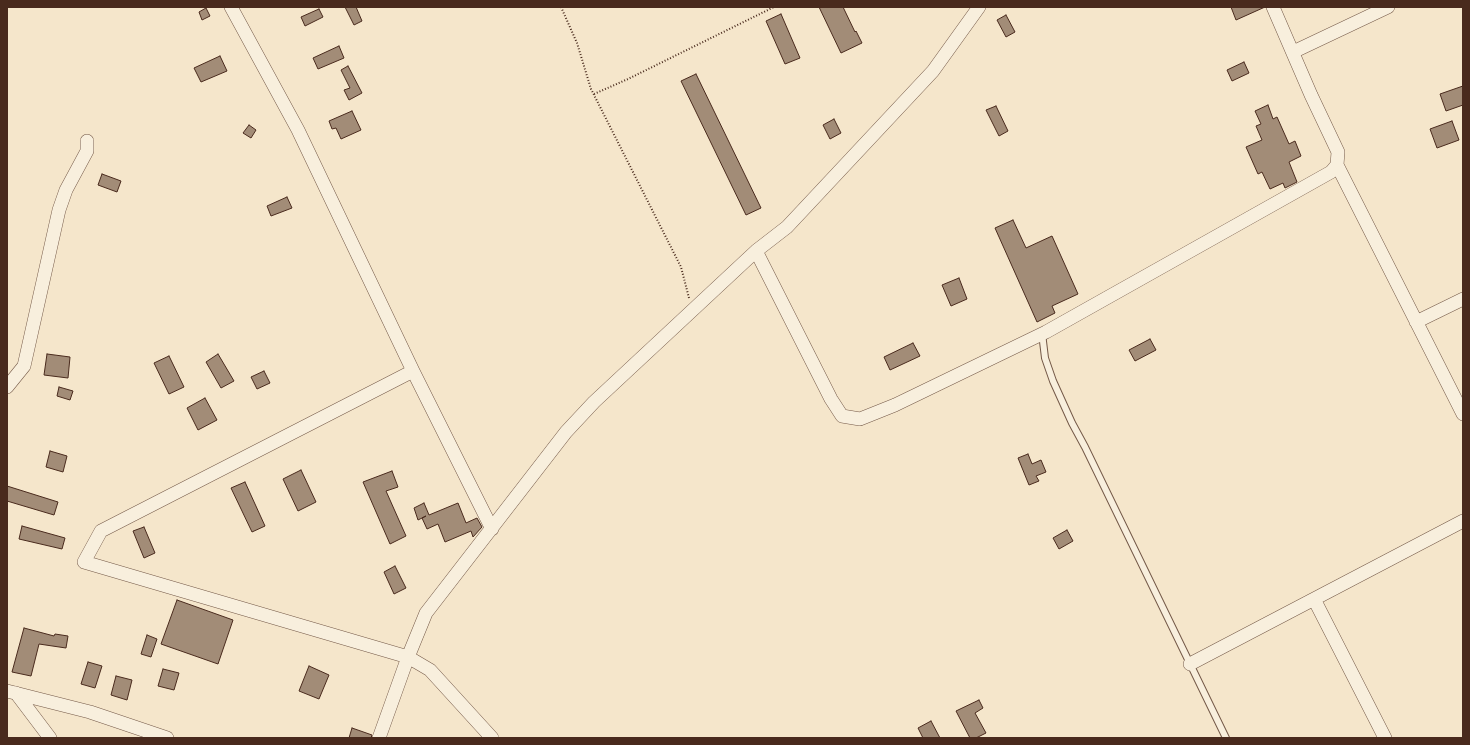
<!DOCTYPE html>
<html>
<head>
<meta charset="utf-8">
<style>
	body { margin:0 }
	#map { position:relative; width:1470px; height:745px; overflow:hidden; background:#f5e6cb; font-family:"Sorts Mill Goudy",serif }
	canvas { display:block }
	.frame { position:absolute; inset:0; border:8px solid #492a1d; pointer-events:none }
</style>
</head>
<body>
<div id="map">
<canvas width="1470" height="745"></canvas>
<div class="frame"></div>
</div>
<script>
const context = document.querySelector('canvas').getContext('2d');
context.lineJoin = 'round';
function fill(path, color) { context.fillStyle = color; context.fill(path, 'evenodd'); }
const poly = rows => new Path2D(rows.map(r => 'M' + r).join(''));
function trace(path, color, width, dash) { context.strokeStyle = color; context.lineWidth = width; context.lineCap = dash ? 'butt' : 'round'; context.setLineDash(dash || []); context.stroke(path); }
const building = poly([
	[345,7,356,7,362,21,354,25,345,7],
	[819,7,843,7,855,32,856,31,862,43,841,53,819,7],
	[1231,7,1265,7,1236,20,1231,7],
	[206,8,210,16,202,20,199,12,206,8],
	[319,9,323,17,305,26,301,17,319,9],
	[781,14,800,58,785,64,766,21,781,14],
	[1006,15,1015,32,1006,37,997,20,1006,15],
	[339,46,344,58,318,69,313,58,339,46],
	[220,56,227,71,201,82,194,68,220,56],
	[1244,62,1249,73,1232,81,1227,70,1244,62],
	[348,66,362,93,349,100,344,90,350,88,341,70,348,66],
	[696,74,761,208,746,215,681,81,696,74],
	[1463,86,1463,105,1446,111,1440,94,1463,86],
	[1268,105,1273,119,1277,117,1289,144,1295,141,1301,156,1289,162,1297,182,1285,188,1283,183,1270,189,1262,172,1258,174,1246,147,1262,140,1256,126,1261,124,1255,111,1268,105],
	[996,106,1008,131,999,136,986,110,996,106],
	[352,111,361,130,341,139,336,128,332,129,329,121,352,111],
	[834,119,841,133,830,139,823,125,834,119],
	[1452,121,1459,140,1437,148,1430,129,1452,121],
	[249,125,256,130,251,138,243,133,249,125],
	[102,174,121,181,117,192,98,185,102,174],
	[287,197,292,208,271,216,267,206,287,197],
	[1013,220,1026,248,1052,236,1078,294,1052,306,1055,313,1037,322,995,228,1013,220],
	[959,278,967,299,951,306,942,285,959,278],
	[1150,339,1156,350,1135,361,1129,350,1150,339],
	[913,343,920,356,890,370,884,357,913,343],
	[47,354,70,357,68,378,44,375,47,354],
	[218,354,234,381,221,388,206,362,218,354],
	[169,356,184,387,169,394,154,363,169,356],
	[264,371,270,383,257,389,251,377,264,371],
	[59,387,73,391,70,400,57,396,59,387],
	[205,398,217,420,198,430,187,408,205,398],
	[50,451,67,456,63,472,46,467,50,451],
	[1028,454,1032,464,1041,460,1046,472,1036,476,1039,481,1029,485,1018,458,1028,454],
	[301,470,316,502,298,511,283,479,301,470],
	[392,471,398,487,386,491,406,536,390,544,363,482,392,471],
	[245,482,265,526,252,532,231,488,245,482],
	[7,486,58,502,54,515,7,501,7,486],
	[424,503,429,515,458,503,466,523,477,518,482,527,473,537,471,531,445,542,438,524,427,529,422,518,426,516,418,520,414,508,424,503],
	[22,526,65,538,62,549,19,539,22,526],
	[144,527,155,553,144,558,133,531,144,527],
	[1067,530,1073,541,1059,549,1053,538,1067,530],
	[395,566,406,588,394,594,384,572,395,566],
	[177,600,233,620,218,664,161,644,177,600],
	[24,628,54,636,55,634,68,636,66,648,39,644,31,676,12,672,24,628],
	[147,635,157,639,151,657,141,654,147,635],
	[88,662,102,666,95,688,81,684,88,662],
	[309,666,329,675,319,699,299,691,309,666],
	[163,669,179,673,174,690,158,686,163,669],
	[116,676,132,680,127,700,111,695,116,676],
	[979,700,983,708,975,713,986,733,976,738,970,738,956,711,979,700],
	[931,721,940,738,923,738,918,728,931,721],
	[352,728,372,735,371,738,349,738,352,728]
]);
fill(building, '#a28c77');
trace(building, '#492a1d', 1);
const service = poly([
	[1042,333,1045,358,1053,381,1072,423,1085,447,1226,738]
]);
const minor = poly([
	[231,7,298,130,413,371,492,529],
	[1273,7,1311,95,1338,152,1337,165,1463,414],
	[1293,52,1388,7],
	[756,251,831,399,842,416,860,419,895,405,1046,332,1331,172,1337,165],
	[1416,322,1463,299],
	[413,371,101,531,84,562,408,657,430,670,492,738],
	[7,387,24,366,59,210,66,190,87,151,87,141],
	[1314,599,1385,738],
	[1190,664,1463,521],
	[7,691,90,712,167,738],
	[16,693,50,738],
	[379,738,408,657,426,613,566,432,594,402,756,251,787,227,933,71,979,7]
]);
trace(service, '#745948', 8);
trace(minor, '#745948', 14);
trace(poly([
	[561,7,577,43,591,89,681,267,689,298],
	[594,94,628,79,774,7]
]), '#492a1d', 2, [1, 2]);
trace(service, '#f8efdd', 6);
trace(minor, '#f8efdd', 13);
</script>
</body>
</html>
